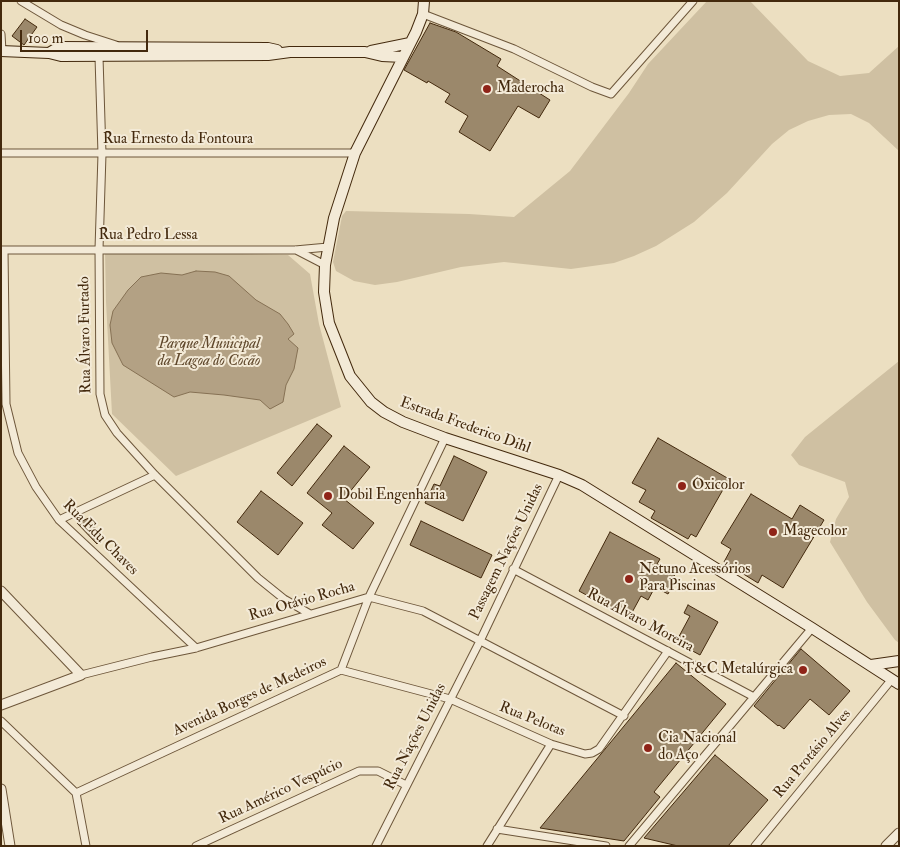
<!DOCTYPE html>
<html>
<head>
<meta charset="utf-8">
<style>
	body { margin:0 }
	#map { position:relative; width:900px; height:847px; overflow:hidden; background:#ecdfc1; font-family:"IM FELL Double Pica",serif }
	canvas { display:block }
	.frame { position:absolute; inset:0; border:2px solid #43290d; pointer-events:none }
	.scale { position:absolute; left:20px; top:30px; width:128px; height:22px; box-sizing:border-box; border:2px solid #43290d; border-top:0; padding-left:6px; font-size:15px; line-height:18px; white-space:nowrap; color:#43290d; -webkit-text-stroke:4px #f3ead7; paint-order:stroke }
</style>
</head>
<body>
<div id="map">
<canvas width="900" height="847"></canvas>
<div class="frame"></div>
<div class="scale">100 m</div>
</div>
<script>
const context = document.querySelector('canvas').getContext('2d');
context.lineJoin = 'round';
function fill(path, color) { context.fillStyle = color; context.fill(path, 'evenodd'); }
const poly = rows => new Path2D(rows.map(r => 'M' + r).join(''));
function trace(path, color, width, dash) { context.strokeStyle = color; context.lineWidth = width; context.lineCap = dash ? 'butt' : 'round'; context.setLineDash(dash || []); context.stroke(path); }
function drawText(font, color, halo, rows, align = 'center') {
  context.font = font + ' "IM FELL Double Pica",serif'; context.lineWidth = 4; context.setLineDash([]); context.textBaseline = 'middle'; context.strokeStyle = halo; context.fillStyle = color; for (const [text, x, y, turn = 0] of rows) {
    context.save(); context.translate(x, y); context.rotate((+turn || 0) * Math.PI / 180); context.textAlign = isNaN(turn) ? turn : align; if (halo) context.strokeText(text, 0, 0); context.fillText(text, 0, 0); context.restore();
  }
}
fill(poly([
	[707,1,750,1,808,61,840,76,869,73,899,46,899,151,869,123,851,114,829,115,808,121,789,130,772,144,727,193,694,222,656,246,634,256,614,263,571,269,504,262,461,267,397,282,375,285,354,281,336,271,333,262,342,216,346,211,469,214,514,217,570,171,629,93,648,64],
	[105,251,288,255,310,274,319,324,341,407,176,476,112,414,106,302],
	[899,361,899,643,895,640,867,602,830,542,836,519,849,497,845,482,799,465,791,455,805,437]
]), '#cfc0a2');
const water = poly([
	[196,271,215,272,229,276,256,300,280,314,288,324,294,334,288,339,298,348,294,369,286,385,283,402,270,409,260,400,224,395,190,392,174,397,123,365,112,343,110,325,113,311,128,290,141,277,161,273,182,275,196,271]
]);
fill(water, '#b3a184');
trace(water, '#867154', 1);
const building = poly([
	[25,19,37,27,24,45,12,36,25,19],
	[430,23,456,32,501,59,497,66,550,100,539,118,518,106,490,151,459,132,468,116,445,102,450,94,428,81,427,83,404,70,430,23],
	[317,424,332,436,292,486,277,473,317,424],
	[658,438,729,479,696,537,691,534,688,539,651,518,655,511,639,502,646,490,632,483,658,438],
	[344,446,370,467,344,499,374,523,353,549,322,525,332,513,307,493,344,446],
	[454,456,487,472,463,521,425,503,434,484,440,486,454,456],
	[261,491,303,523,278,555,237,522,261,491],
	[751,494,792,519,800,505,824,520,783,588,762,575,758,583,724,562,731,549,721,543,751,494],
	[89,518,102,539,97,544,77,523,89,518],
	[421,521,492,555,481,578,410,545,421,521],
	[610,532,660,559,657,564,675,574,670,585,672,586,668,594,655,587,648,600,641,596,629,618,579,591,610,532],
	[688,605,718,622,700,655,676,642,690,616,684,613,688,605],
	[801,649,850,691,829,715,810,699,784,729,779,725,778,726,754,706,801,649],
	[676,663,726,704,654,792,660,797,624,841,540,828,676,663],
	[715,755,768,800,728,846,678,846,644,838,715,755]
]);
fill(building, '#9b886b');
trace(building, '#43290d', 1);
const minor = poly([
	[21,1,61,25,85,35,116,45],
	[423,14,514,49,592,87,611,94,693,1],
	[1,34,2,51],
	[99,57,102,154,99,249,100,394,105,415,117,433,155,475,258,578,284,599,310,614],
	[1,153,355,153],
	[1,250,295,250,328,247],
	[4,250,6,404,18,453,36,487,59,520,196,648],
	[296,250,325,265],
	[59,520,155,475],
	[513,569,754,697],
	[341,670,450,699,551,744,585,754,592,753,599,749,668,651],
	[81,675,152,657,196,648,369,597,423,611,624,716],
	[1,721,76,793,86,846],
	[76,793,341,670,369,597,445,438],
	[497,829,606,846],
	[196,846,359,771,378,771,406,785],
	[376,846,480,641,559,475],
	[487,846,551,744],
	[629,846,812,628],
	[755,846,892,679]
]);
const tertiary = poly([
	[1,591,81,675,1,705],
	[1,789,10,846],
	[886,846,899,833]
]);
const secondary = poly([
	[424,1,423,14,416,32,355,153,334,218,325,265,324,292,329,323,350,376,371,402,384,412,403,422,445,438,559,475,582,485,812,628,899,684],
	[1,51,49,53,61,56,268,55,290,52,365,52,382,56,403,57],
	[371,51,410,43],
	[49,53,59,47,268,48,277,50],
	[871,665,899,661]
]);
trace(minor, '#6d563a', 9);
trace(tertiary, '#6d563a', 11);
trace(secondary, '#43290d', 12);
trace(minor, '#f3ead7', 7);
trace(tertiary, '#f3ead7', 9);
trace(secondary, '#f3ead7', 10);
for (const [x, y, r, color] of [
	[487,89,5,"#8f2418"],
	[682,486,5,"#8f2418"],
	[328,496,5,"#8f2418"],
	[773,532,5,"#8f2418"],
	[629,579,5,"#8f2418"],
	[803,670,5,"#8f2418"],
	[648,748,5,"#8f2418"]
]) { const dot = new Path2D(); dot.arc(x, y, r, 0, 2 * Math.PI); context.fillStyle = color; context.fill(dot); trace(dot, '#f3ead7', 2); }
drawText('15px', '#43290d', '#f3ead7', [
	["Maderocha",497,89],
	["Oxicolor",692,486],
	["Dobil Engenharia",338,496],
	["Magecolor",783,532],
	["Netuno Acessórios",639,570],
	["Para Piscinas",639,587],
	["T&C Metalúrgica",793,670,"right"],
	["Cia Nacional",658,739],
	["do Aço",658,756]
], 'left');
drawText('15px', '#43290d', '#f3ead7', [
	["Rua Ernesto da Fontoura",178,140],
	["Rua Pedro Lessa",148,236],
	["Rua Álvaro Furtado",86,335,-91],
	["Estrada Frederico Dihl",465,426,20],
	["Rua Edu Chaves",100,538,45],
	["Passagem Nações Unidas",507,552,-64],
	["Rua Otávio Rocha",302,602,-16],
	["Rua Álvaro Moreira",640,621,28],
	["Avenida Borges de Medeiros",250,697,-25],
	["Rua Pelotas",532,720,22],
	["Rua Nações Unidas",416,737,-63],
	["Rua Protásio Alves",813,754,-50],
	["Rua Américo Vespúcio",281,792,-25]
]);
drawText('italic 15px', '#5f472b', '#f3ead7', [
	["Parque Municipal",209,345],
	["da Lagoa do Cocão",209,362]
]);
</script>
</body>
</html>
